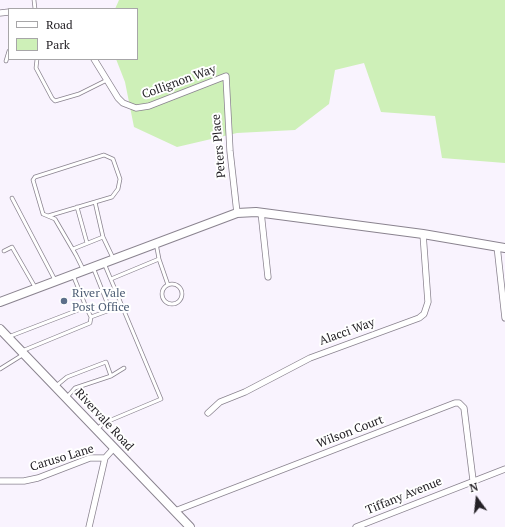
<!DOCTYPE html>
<html>
<head>
<meta charset="utf-8">
<style>
	body { margin:0 }
	#map { position:relative; width:505px; height:527px; overflow:hidden; background:#f9f3fe; font-family:"PT Serif",serif }
	canvas { display:block }
	.legend { position:absolute; left:8px; top:8px; width:130px; height:52px; box-sizing:border-box; background:#fff; border:1px solid #a7a6a8; margin:0; padding:5px 7px; list-style:none; font-size:12px; color:#242126 }
	.legend li { display:flex; align-items:center; gap:8px; height:20px }
	.legend b { width:20px; border:1px solid #a7a6a8 }
	.north { position:absolute; left:457px; top:479px; width:40px; height:40px; -webkit-text-stroke:3px #fff; paint-order:stroke; rotate:345deg; font-size:11px; font-weight:700; line-height:16px; text-align:center; color:#242126 }
	.north::after { content:''; display:block; margin:auto; width:14px; height:18px; background:#242126; clip-path:polygon(50% 0,100% 100%,50% 72%,0 100%) }
</style>
</head>
<body>
<div id="map">
<canvas width="505" height="527"></canvas>
<ul class="legend">
<li><b style="height:5px;background:#fff"></b>Road</li>
<li><b style="height:11px;background:#cef0b8"></b>Park</li>
</ul>
<div class="north">N</div>
</div>
<script>
const context = document.querySelector('canvas').getContext('2d');
context.lineJoin = 'round';
function fill(path, color) { context.fillStyle = color; context.fill(path, 'evenodd'); }
const poly = rows => new Path2D(rows.map(r => 'M' + r).join(''));
function trace(path, color, width, dash) { context.strokeStyle = color; context.lineWidth = width; context.lineCap = dash ? 'butt' : 'round'; context.setLineDash(dash || []); context.stroke(path); }
function drawText(font, color, halo, rows, align = 'center') {
  context.font = font + ' "PT Serif",serif'; context.lineWidth = 4; context.setLineDash([]); context.textBaseline = 'middle'; context.strokeStyle = halo; context.fillStyle = color; for (const [text, x, y, turn = 0] of rows) {
    context.save(); context.translate(x, y); context.rotate((+turn || 0) * Math.PI / 180); context.textAlign = isNaN(turn) ? turn : align; if (halo) context.strokeText(text, 0, 0); context.fillText(text, 0, 0); context.restore();
  }
}
fill(poly([
	[119,0,505,0,505,163,442,158,435,116,381,112,364,63,335,70,329,104,295,130,237,133,177,147,134,127,125,82,116,59,137,59,137,9,115,9]
]), '#cef0b8');
const lane = poly([
	[34,0,35,9],
	[37,59,36,68,52,98,55,101,79,94,107,80],
	[6,61,9,51],
	[12,198,55,280],
	[95,202,103,237,113,258],
	[77,207,87,243],
	[48,216,112,197,118,189,120,179,113,159,104,155,35,177,33,180,43,214,55,219,76,255,83,269],
	[156,243,159,259,168,285],
	[73,249,103,237],
	[4,251,12,247,35,287],
	[73,275,86,307],
	[111,279,159,259],
	'162 294a10 10 0 1 1 20 0a10 10 0 1 1-20 0Z',
	[8,337,86,307,91,317,110,310,93,267],
	[22,351,90,323,91,317],
	[0,369,24,354],
	[111,376,124,368],
	[56,386,67,377,106,362,111,376,75,388,67,397],
	[97,429,104,423,161,399,104,263]
]);
const street = poly([
	[0,13,9,12],
	[94,59,118,98,123,103,136,108,149,106,226,76,230,151,237,213],
	[261,212,268,277],
	[497,246,505,318],
	[208,413,220,402,245,392,310,358,419,318,424,314,428,302,423,234],
	[0,481,24,481,38,478,90,458,105,458],
	[175,511,455,403,459,403,464,408,473,480],
	[89,527,105,458,114,448],
	[356,527,505,469]
]);
const secondary = poly([
	[0,302,237,213,256,212,423,234,505,248],
	[0,329,190,527]
]);
trace(lane, '#8a838f', 4.5);
trace(street, '#8a838f', 7);
trace(secondary, '#8a838f', 10);
trace(lane, '#fff', 3);
trace(street, '#fff', 5.5);
trace(secondary, '#fff', 8);
for (const [x, y, r, color] of [
	[64,301,4,"#5c6f8a"]
]) { const dot = new Path2D(); dot.arc(x, y, r, 0, 2 * Math.PI); context.fillStyle = color; context.fill(dot); trace(dot, '#fff', 1.5); }
drawText('12px', '#242126', '#fff', [
	["Collignon Way",179,82,-20],
	["Peters Place",219,146,-95],
	["Alacci Way",347,332,-20],
	["Rivervale Road",104,420,47],
	["Wilson Court",350,432,-21],
	["Caruso Lane",62,458,-17],
	["Tiffany Avenue",404,496,-22]
]);
drawText('12px', '#4e5e75', '#fff', [
	["River Vale",72,294],
	["Post Office",72,308]
], 'left');
</script>
</body>
</html>
